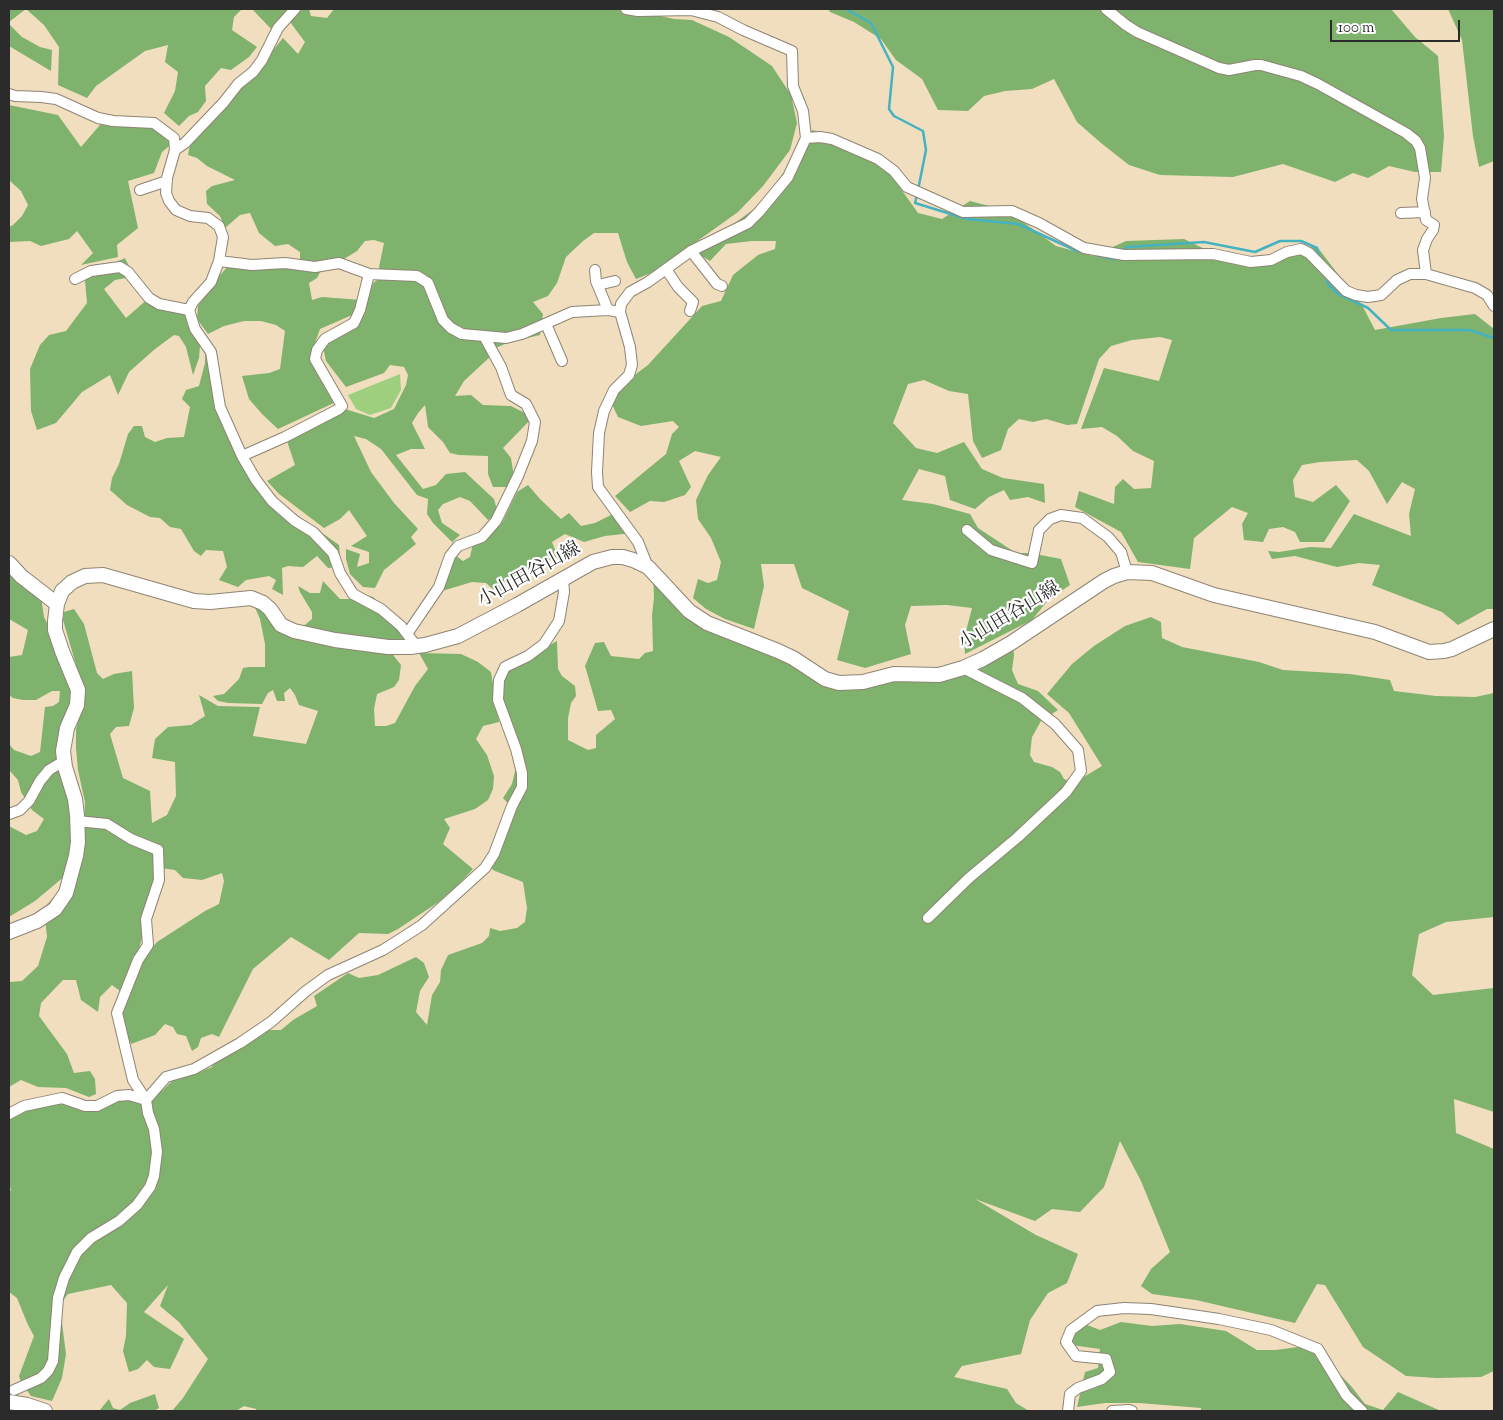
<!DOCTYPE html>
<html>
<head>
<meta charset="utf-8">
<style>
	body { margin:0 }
	#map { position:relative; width:1503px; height:1420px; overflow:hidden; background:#f1debe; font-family:"Sorts Mill Goudy",serif }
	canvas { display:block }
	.frame { position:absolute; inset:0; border:10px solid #2b2b2b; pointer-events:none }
	.scale { position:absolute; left:1330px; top:20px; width:130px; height:22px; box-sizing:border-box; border:2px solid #2b2b2b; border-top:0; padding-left:6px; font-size:15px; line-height:18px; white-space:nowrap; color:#2b2b2b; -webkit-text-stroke:4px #fff; paint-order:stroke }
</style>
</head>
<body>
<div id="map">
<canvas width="1503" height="1420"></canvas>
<div class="frame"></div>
<div class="scale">100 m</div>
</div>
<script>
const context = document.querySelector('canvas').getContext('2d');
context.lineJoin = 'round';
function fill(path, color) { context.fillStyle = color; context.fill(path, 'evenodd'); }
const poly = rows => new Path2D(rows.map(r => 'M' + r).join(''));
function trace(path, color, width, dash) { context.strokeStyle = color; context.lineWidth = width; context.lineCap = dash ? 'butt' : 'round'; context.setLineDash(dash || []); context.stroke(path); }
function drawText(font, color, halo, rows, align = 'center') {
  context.font = font + ' "Sorts Mill Goudy","Noto Serif JP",serif'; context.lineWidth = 4.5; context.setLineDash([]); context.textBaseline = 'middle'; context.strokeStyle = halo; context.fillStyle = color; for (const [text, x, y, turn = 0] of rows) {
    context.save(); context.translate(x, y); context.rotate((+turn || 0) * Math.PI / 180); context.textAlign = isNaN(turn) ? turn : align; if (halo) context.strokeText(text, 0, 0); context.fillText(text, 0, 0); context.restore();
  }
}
fill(poly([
	[400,374,401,390,391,408,370,415,356,409,348,395]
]), '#9dcf7e');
fill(poly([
	[9,9,242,9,234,17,232,30,257,47,249,57,231,70,221,68,205,86,206,101,198,112,189,116,179,126,164,113,175,91,178,72,165,62,168,45,145,51,96,86,87,98,58,85,59,47,44,25,26,9,9,22],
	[252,9,293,9,276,34],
	[299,9,309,9,311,16,327,18,334,9,629,9,674,19,692,20,729,37,772,66,791,95,797,123,790,150,763,186,738,212,654,272,636,279,627,262,618,233,594,233,583,241,566,257,557,283,548,296,533,302,543,314,540,335,510,342,493,349,492,355,464,381,455,396,471,395,483,405,511,406,533,417,503,448,511,458,514,477,510,487,493,487,488,474,488,456,459,455,450,453,443,442,428,427,425,405,418,413,412,423,425,449,411,449,396,455,423,489,436,485,446,474,465,472,494,499,498,514,488,520,470,501,460,497,443,504,438,510,442,523,460,535,452,542,433,523,427,514,428,499,417,495,381,449,366,439,354,436,371,472,394,503,418,529,411,537,416,544,384,570,375,588,363,587,350,574,346,559,346,549,360,554,357,567,369,563,369,552,351,546,367,536,349,510,340,519,324,528,279,494,267,481,295,465,286,438,345,409,374,418,394,409,406,385,408,375,404,367,390,365,384,373,346,387,326,361,323,347,366,306,373,283,383,276,379,267,384,243,374,240,365,241,357,251,344,259,326,261,317,278,309,283,312,300,322,297,362,300,352,315,320,329,310,357,338,401,278,429,262,414,249,399,242,376,269,373,280,369,285,331,276,325,261,321,244,321,224,326,208,334,197,319,198,306,212,285,227,267,286,258,300,260,300,252,288,244,275,246,259,233,250,213,240,215,225,228,220,216,207,204,206,191,212,186,235,180,207,166,197,158,188,155,192,134,270,54,283,38,298,54,305,42,290,22],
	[828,9,1391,9,1415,37,1438,56,1444,136,1441,172,1415,172,1389,166,1368,178,1353,173,1335,182,1283,164,1233,177,1160,175,1129,165,1101,143,1077,122,1054,79,1032,89,1005,91,984,96,968,111,938,110,922,79,896,60,881,39,854,22,830,12],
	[1448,9,1494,9,1494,161,1479,167,1473,136,1462,40],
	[9,24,22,37,40,47,52,50,51,71,9,46],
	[9,105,58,115,81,147,105,119,158,122,173,143,162,152,154,173,128,181,138,228,117,245,118,257,81,265,93,253,77,231,69,239,41,246,30,241,9,242,9,227,13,225,22,216,28,205,21,191,9,180],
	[813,130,841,141,857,154,889,172,918,213,942,219,970,201,1008,211,1056,246,1093,256,1126,241,1184,239,1213,253,1259,260,1304,246,1318,248,1363,307,1375,330,1441,318,1475,314,1494,329,1494,609,1487,609,1458,625,1442,612,1372,585,1380,565,1359,563,1337,567,1295,556,1272,559,1268,551,1279,552,1310,547,1331,548,1354,514,1411,536,1409,514,1415,489,1402,482,1387,504,1369,471,1357,460,1320,462,1302,465,1293,480,1295,497,1313,502,1336,485,1350,501,1324,542,1300,542,1295,532,1283,527,1269,529,1263,542,1244,540,1242,524,1248,513,1232,507,1194,538,1190,569,1138,562,1121,532,1075,507,1079,491,1114,504,1115,487,1123,479,1134,489,1151,488,1154,461,1133,451,1117,436,1102,427,1081,429,1104,368,1159,381,1172,340,1160,337,1132,340,1111,346,1099,359,1077,424,1067,425,1046,419,1033,422,1019,419,1008,429,1001,450,982,458,973,441,968,394,949,391,924,380,908,384,893,423,916,448,937,453,964,442,982,469,1003,478,1044,484,1045,503,1028,497,1010,500,1004,490,989,497,975,509,950,500,945,476,919,469,902,500,933,504,970,514,978,528,1016,553,1030,553,1061,559,1070,585,1049,599,1032,620,965,654,964,639,972,608,947,605,911,606,905,625,911,654,865,668,837,660,849,611,802,588,794,564,761,564,764,586,754,629,725,619,706,609,693,598,698,579,708,583,717,580,721,562,711,538,698,519,696,500,708,475,721,457,695,451,679,461,691,487,685,495,664,502,650,501,630,512,615,496,666,454,672,434,679,427,673,421,641,426,618,417,611,402,632,377,648,365,702,306,721,301,733,275,758,255,775,249,776,241,752,241,726,244,710,261,695,252,754,209,771,190,796,155,808,133],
	[125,258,132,272,126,278,115,280,104,289,126,318,150,297,185,313,187,324,200,346,199,358,193,375,186,347,179,336,174,335,155,349,129,372,118,395,110,375,82,392,56,423,37,430,31,411,30,369,40,345,49,335,66,331,87,303,85,280,77,274,80,271,93,265,116,262],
	[205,352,213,371,216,406,230,443,255,485,339,545,340,557,343,567,328,568,317,556,303,567,288,566,282,568,283,595,272,589,276,580,269,576,246,580,238,587,219,580,227,567,223,551,206,550,201,556,194,551,181,529,170,527,160,518,150,517,127,505,110,490,112,478,119,464,128,434,134,426,142,426,145,437,155,442,167,438,184,437,190,407,182,399,186,390,199,386,205,363],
	[528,485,540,499,561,519,569,513,581,526,595,523,613,514,616,521,632,533,605,536,584,542,565,534,552,542,558,557,502,583,504,599,486,583,472,582,442,591,455,555,463,561,470,557,473,543,485,539,503,521,517,492],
	[9,572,41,597,44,617,50,629,73,698,59,733,59,754,69,797,72,822,71,850,66,875,35,901,9,917,9,826,26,835,37,831,44,819,32,810,21,792,18,780,9,770,9,744,14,750,31,756,40,752,45,707,53,706,59,702,60,691,52,691,36,700,23,700,13,698,9,695,9,657,22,655,28,630,9,619],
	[653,575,691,607,826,683,905,667,948,669,1013,646,1014,655,1012,670,1018,684,1038,691,1058,710,1041,721,1032,737,1030,755,1034,762,1052,767,1060,772,1064,779,1074,783,1102,766,1069,713,1047,694,1072,664,1094,646,1125,626,1151,617,1161,622,1162,638,1182,647,1259,662,1283,670,1350,674,1390,680,1394,691,1436,696,1475,697,1494,693,1494,917,1446,922,1419,934,1412,975,1433,995,1494,988,1494,1112,1454,1099,1456,1133,1494,1149,1494,1371,1481,1377,1436,1378,1406,1376,1363,1347,1325,1285,1317,1284,1295,1323,1196,1300,1152,1294,1141,1286,1151,1269,1170,1252,1141,1181,1120,1141,1104,1187,1080,1212,1052,1209,1035,1221,975,1199,1036,1235,1078,1254,1067,1283,1048,1293,1030,1320,1021,1354,962,1366,954,1377,1007,1389,1016,1403,1029,1411,256,1411,256,1409,244,1406,236,1411,172,1411,183,1398,208,1359,179,1322,160,1306,168,1285,144,1312,184,1339,170,1369,154,1367,147,1360,138,1369,129,1372,123,1351,126,1336,127,1303,111,1285,68,1294,62,1302,62,1323,66,1354,62,1378,52,1401,31,1396,21,1382,19,1376,34,1336,28,1325,17,1298,9,1292,9,1192,11,1190,9,1185,9,1113,38,1099,92,1105,128,1091,162,1091,178,1075,198,1073,212,1067,220,1048,251,1030,281,1030,293,1020,317,1006,314,996,348,973,359,978,378,975,416,957,424,963,429,977,420,991,416,1012,427,1025,432,995,440,982,441,970,448,955,482,943,489,936,490,928,500,931,517,928,525,922,527,908,523,882,495,871,482,862,507,832,515,811,503,798,512,784,516,767,502,697,503,679,509,667,557,641,558,669,562,676,575,686,576,696,571,703,568,718,568,740,588,750,596,748,596,735,615,719,611,710,598,711,585,666,595,643,604,642,611,656,639,659,645,653,653,651,652,615,654,598],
	[323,581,340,599,353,599,366,595,373,597,391,613,415,638,390,651,401,665,399,680,394,687,377,694,374,709,375,726,386,726,395,723,415,686,428,669,419,653,461,654,478,662,491,672,499,722,483,726,476,739,487,755,494,776,493,789,488,800,475,809,444,819,450,828,443,844,473,869,457,886,437,903,398,929,388,934,359,933,329,960,291,937,253,969,219,1037,212,1034,201,1038,198,1047,192,1051,186,1036,177,1034,173,1027,165,1024,155,1035,131,1044,122,1023,120,1004,142,959,157,942,205,911,219,904,224,881,222,873,202,880,183,878,175,870,160,868,136,961,120,991,112,985,100,997,98,1012,81,1000,76,980,63,980,41,1003,39,1016,67,1054,74,1073,90,1071,95,1079,96,1094,89,1097,66,1088,38,1087,21,1080,9,1087,9,982,22,981,38,966,47,937,44,908,59,891,83,841,85,802,78,770,76,748,76,729,80,715,81,682,63,620,64,612,74,609,84,624,97,673,103,679,114,674,132,671,134,708,129,726,116,727,110,734,123,778,150,791,152,823,167,815,176,796,175,762,152,758,155,739,168,727,191,725,205,716,199,695,218,706,260,707,253,736,306,744,318,711,299,705,295,695,290,688,284,693,285,701,277,701,273,690,268,693,262,704,228,703,218,701,213,696,224,694,239,679,243,668,249,667,265,667,265,644,260,619,253,603,294,634,312,619,312,612,300,592,298,586,310,593,320,593],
	[1077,1321,1100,1330,1121,1322,1152,1326,1180,1324,1226,1331,1257,1350,1276,1350,1298,1347,1323,1357,1351,1386,1365,1404,1383,1410,1398,1392,1441,1411,1201,1411,1201,1408,1139,1403,1105,1403,1077,1407,1085,1372,1098,1368,1100,1349,1071,1345],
	[155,1394,159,1408,154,1411,99,1411,109,1399,113,1408,120,1410,130,1403]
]), '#7eb26d');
trace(poly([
	[846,9,871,23,893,67,889,109,894,116,923,131,926,150,918,190],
	[917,195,915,203,967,219,1018,224,1077,251,1083,252],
	[1123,251,1127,247,1204,242,1255,252,1280,241,1301,241,1317,248,1320,259],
	[1096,255,1113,259,1115,257],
	[1326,277,1328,284,1337,293,1368,308,1391,330,1469,330,1494,338]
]), '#45b2c2', 2.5);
const street = poly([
	[626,9,638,11,691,10,718,17,743,30,792,51,793,86,803,111,806,138,788,177,759,212,748,223,691,251,648,282,630,292,621,304,620,312,630,347,632,365,629,375,614,390,604,411,599,433,597,472,598,487,638,542,648,567],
	[1106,9,1126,25,1137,32,1219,68,1229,70,1255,65,1261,65,1301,76,1318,84,1406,133,1416,141,1420,148,1425,178,1422,199,1426,220,1434,225,1433,230,1427,239,1423,250,1426,274],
	[9,94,15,96,41,97,56,99,98,118,113,121,154,123,174,138,175,150,167,178,166,193,169,201,176,210,190,216,208,218,219,226,223,237,219,261,211,282,193,302,189,310,195,329,211,352,220,407,242,456,256,480,272,501,295,521,313,532,333,553,340,573,353,594,381,609,401,626,417,647],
	[806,138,820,137,832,139,878,159,894,171,907,187,963,212,1012,211,1039,223,1084,248,1124,255,1213,254,1251,262,1271,260,1287,252,1301,249,1309,253,1346,291,1356,295,1368,297,1381,295,1397,280,1410,274,1426,274,1475,288,1487,295,1494,306],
	[175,150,185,143,224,102,238,84,253,72,262,60,278,28,295,9],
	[140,190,167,181],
	[1401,213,1425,212],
	[691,251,717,284,722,286],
	[219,261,252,265,285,263,315,267,339,263,369,274,417,276,428,283,443,320,451,328,462,334,506,338,522,334,572,312,608,310,620,312],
	[666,269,678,287,693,302,690,311],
	[595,270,596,281,608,310],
	[75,279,91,271,120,267,128,272,149,298,159,304,189,310],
	[598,285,615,281],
	[546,324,562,361],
	[242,456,285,437,339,409,342,406,315,359,317,350,325,339,354,323,360,310,369,274],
	[967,530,991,550,1032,563,1039,530,1050,519,1061,515,1082,518,1108,537,1121,552,1127,572],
	[407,634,439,587,450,556,458,546,482,537,496,521,518,476,532,441,535,422,526,404,511,395,501,367,484,336],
	[9,814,20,810,29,801,40,781,49,770,64,761],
	[928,918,969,878,1018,837,1066,792,1081,771,1078,750,1055,724,1022,698,963,668],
	[9,1114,24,1106,62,1098,85,1106,97,1106,117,1096,129,1095,146,1100,133,1080,117,1013,138,960,148,945,146,919,159,880,158,850,131,839,107,824,77,821],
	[14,1390,41,1378,48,1371,53,1361,58,1298,64,1278,77,1252,91,1238,119,1221,137,1205,150,1187,154,1176,157,1152,154,1129,148,1113,146,1100,166,1077,194,1069,240,1043,271,1022,306,991,328,975,383,950,405,936,422,925,485,868,494,854,512,806,522,787,522,773,516,749,498,700,499,680,505,667,528,656,544,644,559,621,564,592,563,579],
	[1068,1411,1070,1394,1078,1388,1102,1379,1110,1372,1106,1359,1076,1356,1066,1342,1071,1330,1097,1311,1124,1308,1151,1309,1219,1319,1271,1330,1318,1349,1346,1395,1362,1411],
	[1112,1411,1129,1410,1132,1411]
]);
const secondary = poly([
	[9,563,21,576,57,604],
	[9,932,37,921,55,909,66,893,76,856,78,842,77,815,75,799,65,767,63,751,67,728,77,705,78,690,62,651,55,630,55,621,57,604,62,591,72,582,85,576,103,575,194,601,210,602,251,598,263,603,270,609,281,625,294,631,335,640,388,647,410,647,425,645,458,636,517,605,593,562,612,557,623,557,633,560,648,567,689,611,707,623,778,651,793,658,825,679,839,683,863,682,894,674,939,675,963,668,983,659,1011,643,1104,581,1114,576,1127,572,1152,573,1214,595,1375,632,1429,652,1444,651,1452,649,1494,629],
	[9,1402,27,1405,45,1411]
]);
trace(street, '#8e8474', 12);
trace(secondary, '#8e8474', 16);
trace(street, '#fff', 10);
trace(secondary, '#fff', 14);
drawText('19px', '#2b2b2b', '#fff', [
	["小山田谷山線",530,576,-29],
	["小山田谷山線",1010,617,-31]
]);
</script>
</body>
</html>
